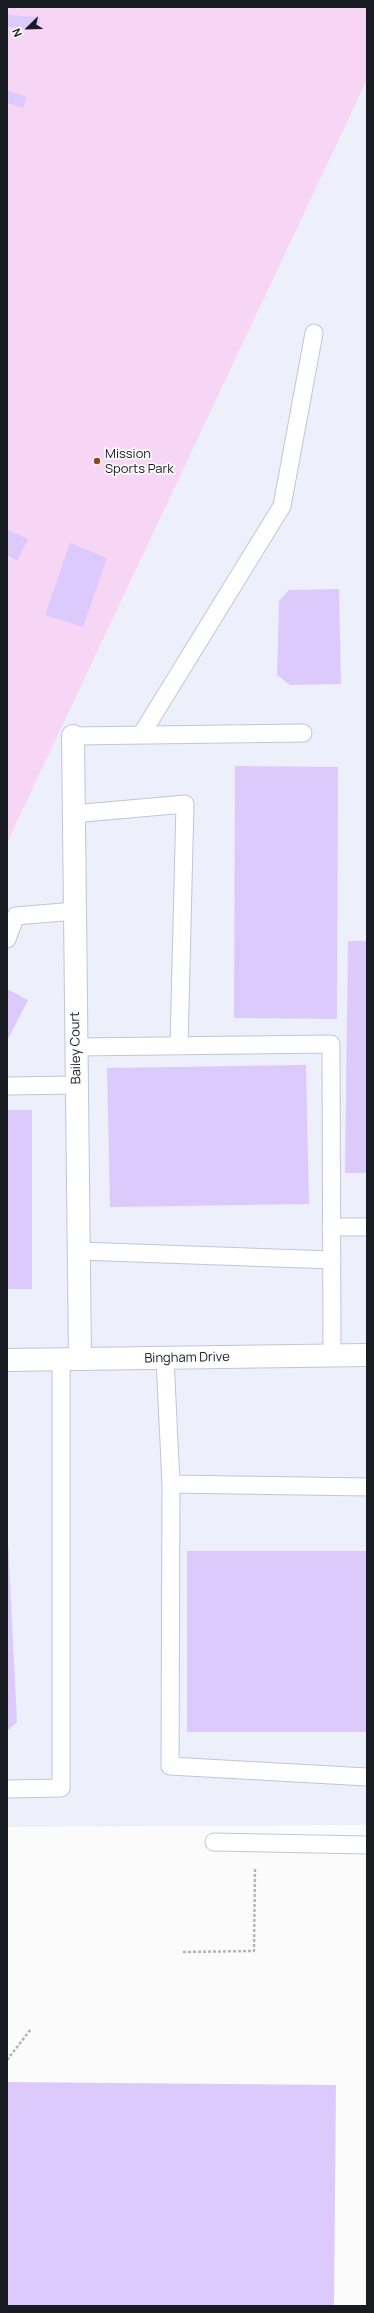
<!DOCTYPE html>
<html>
<head>
<meta charset="utf-8">
<style>
	body { margin:0 }
	#map { position:relative; width:374px; height:2313px; overflow:hidden; background:#fbfbfb; font-family:Manrope,sans-serif }
	canvas { display:block }
	.frame { position:absolute; inset:0; border:8px solid #191b22; pointer-events:none }
	.north { position:absolute; left:8px; top:8px; width:40px; height:40px; -webkit-text-stroke:3px #fbfbfb; paint-order:stroke; rotate:247deg; font-size:11px; font-weight:700; line-height:16px; text-align:center; color:#191b22 }
	.north::after { content:''; display:block; margin:auto; width:14px; height:18px; background:#191b22; clip-path:polygon(50% 0,100% 100%,50% 72%,0 100%) }
</style>
</head>
<body>
<div id="map">
<canvas width="374" height="2313"></canvas>
<div class="frame"></div>
<div class="north">N</div>
</div>
<script>
const context = document.querySelector('canvas').getContext('2d');
context.lineJoin = 'round';
function fill(path, color) { context.fillStyle = color; context.fill(path, 'evenodd'); }
const poly = rows => new Path2D(rows.map(r => 'M' + r).join(''));
function trace(path, color, width, dash) { context.strokeStyle = color; context.lineWidth = width; context.lineCap = dash ? 'butt' : 'round'; context.setLineDash(dash || []); context.stroke(path); }
function drawText(font, color, halo, rows, align = 'center') {
  context.font = font + ' Manrope,sans-serif'; context.lineWidth = 3.5; context.setLineDash([]); context.textBaseline = 'middle'; context.strokeStyle = halo; context.fillStyle = color; for (const [text, x, y, turn = 0] of rows) {
    context.save(); context.translate(x, y); context.rotate((+turn || 0) * Math.PI / 180); context.textAlign = isNaN(turn) ? turn : align; if (halo) context.strokeText(text, 0, 0); context.fillText(text, 0, 0); context.restore();
  }
}
fill(poly([
	[367,80,367,1825,7,1827,7,843]
]), '#edf0fb');
fill(poly([
	[7,7,367,7,367,80,7,843]
]), '#f7d6f5');
fill(poly([
	[7,15,40,17,39,29,7,27],
	[7,90,27,97,23,108,7,103],
	[7,529,28,539,17,561,7,555],
	[70,543,107,558,83,627,45,615],
	[339,589,341,684,290,685,277,675,279,601,289,590],
	[235,766,338,767,337,1019,234,1018],
	[348,941,367,941,367,1173,345,1173],
	[7,989,28,1000,7,1041],
	[306,1065,309,1204,110,1207,107,1068],
	[7,1110,32,1110,32,1289,7,1289],
	[7,1521,17,1722,7,1731],
	[187,1551,367,1551,367,1732,187,1732],
	[7,2082,336,2085,334,2306,7,2306]
]), '#dccafd');
const service = poly([
	[141,735,282,506,314,333],
	[73,736,303,733],
	[73,814,185,804,179,1045],
	[7,939,16,916,75,911],
	[76,1047,331,1044,332,1356],
	[7,1086,77,1085],
	[331,1227,367,1227],
	[79,1251,332,1260],
	[165,1358,171,1484,367,1487],
	[171,1484,170,1766,367,1777],
	[7,1789,61,1788,61,1359],
	[214,1842,367,1845]
]);
const minor = poly([
	[73,736,80,1359]
]);
const tertiary = poly([
	[7,1360,367,1355]
]);
trace(service, '#c0c5d9', 19);
trace(minor, '#c0c5d9', 24);
trace(tertiary, '#c0c5d9', 24);
trace(poly([
	[183,1952,254,1951,255,1868],
	[7,2060,31,2029]
]), '#b5b5b7', 2.5, [3, 2]);
trace(service, '#fff', 17);
trace(minor, '#fff', 22);
trace(tertiary, '#fff', 22);
for (const [x, y, r, color] of [
	[97,461,4,"#8d481e"]
]) { const dot = new Path2D(); dot.arc(x, y, r, 0, 2 * Math.PI); context.fillStyle = color; context.fill(dot); trace(dot, '#fbfbfb', 1.5); }
drawText('13px', '#191b22', '#fbfbfb', [
	["Mission",105,454],
	["Sports Park",105,469]
], 'left');
drawText('13px', '#191b22', '#fbfbfb', [
	["Bailey Court",76,1048,-91],
	["Bingham Drive",187,1358,-1]
]);
</script>
</body>
</html>
